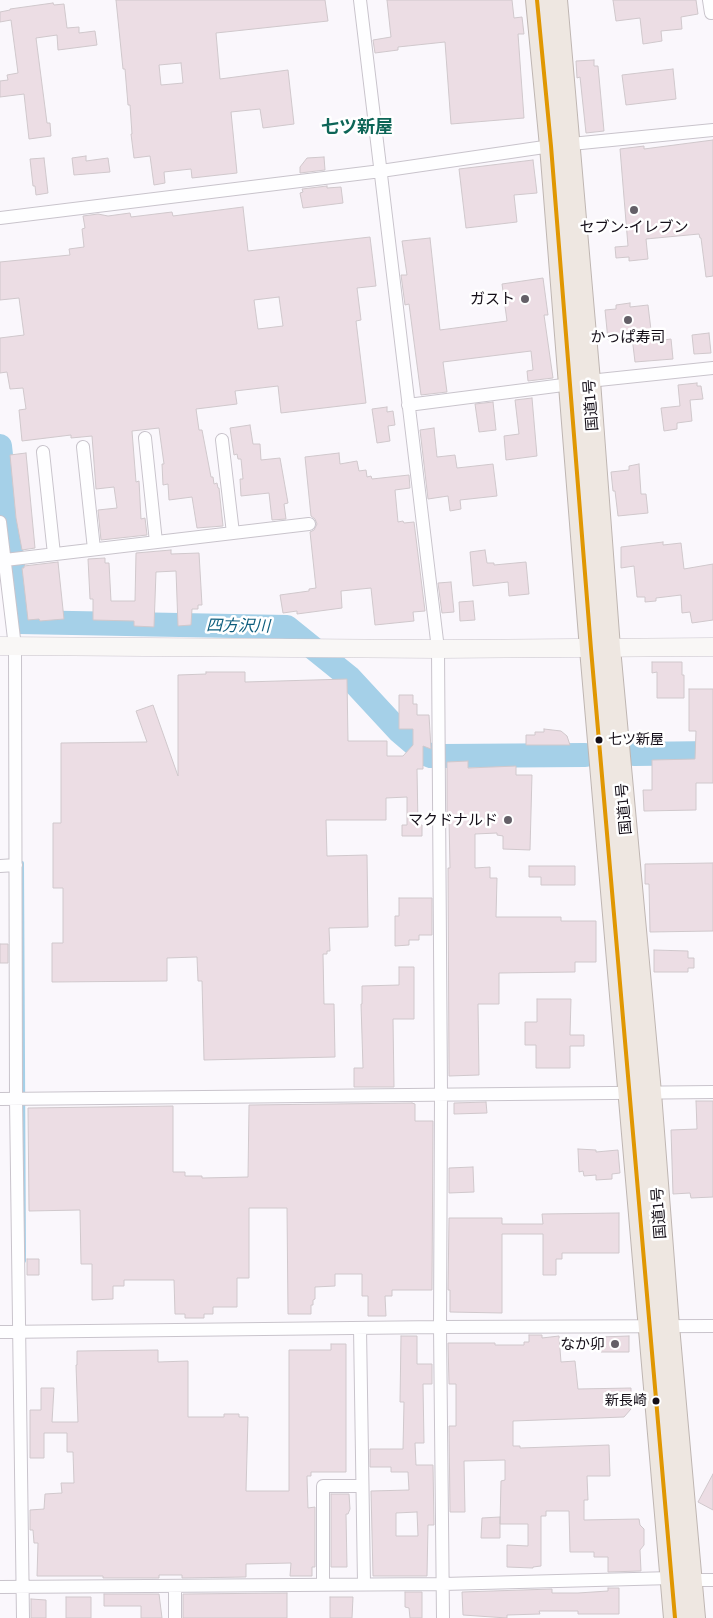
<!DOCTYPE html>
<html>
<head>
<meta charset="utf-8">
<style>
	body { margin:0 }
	canvas { display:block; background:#faf7fc }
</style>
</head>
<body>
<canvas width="713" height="1618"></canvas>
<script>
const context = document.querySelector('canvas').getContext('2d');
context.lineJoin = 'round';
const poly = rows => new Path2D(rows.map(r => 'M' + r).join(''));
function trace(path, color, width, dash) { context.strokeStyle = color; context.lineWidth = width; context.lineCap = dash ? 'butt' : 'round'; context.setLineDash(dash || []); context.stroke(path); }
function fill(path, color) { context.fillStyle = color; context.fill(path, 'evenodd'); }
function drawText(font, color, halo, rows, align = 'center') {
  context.font = font + ' "Asap Condensed","Noto Sans JP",sans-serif'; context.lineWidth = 5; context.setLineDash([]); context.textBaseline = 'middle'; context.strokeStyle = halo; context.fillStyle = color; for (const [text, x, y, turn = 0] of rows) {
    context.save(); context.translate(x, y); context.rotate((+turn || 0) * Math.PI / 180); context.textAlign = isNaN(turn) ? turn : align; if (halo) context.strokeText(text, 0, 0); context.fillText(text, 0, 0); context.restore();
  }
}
trace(poly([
	[22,863,24,1261]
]), '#a5d0e8', 4);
trace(poly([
	[0,446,19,622,287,627,349,677,399,731,426,754,431,756,443,756,585,755],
	[634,754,713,753]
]), '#a5d0e8', 24);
const building = poly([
	[116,0,325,0,328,21,216,33,220,79,288,70,294,124,263,128,260,109,231,112,237,173,192,178,191,169,164,172,165,183,154,185,150,156,134,158,131,134,132,134,130,105,128,105,125,69,123,69,116,0],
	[181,63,183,83,161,85,159,65,181,63],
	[387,0,512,0,514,18,522,17,524,34,518,34,524,118,451,124,445,42,398,47,398,50,375,53,373,40,391,37,387,0],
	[613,0,696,0,698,14,681,17,682,29,661,31,662,41,643,44,640,18,616,21,613,0],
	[53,3,54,5,64,4,67,28,79,27,79,33,95,31,97,45,58,50,57,35,36,38,47,123,50,123,51,136,29,139,24,94,0,97,0,81,8,80,7,75,18,73,11,20,0,22,0,12,10,10,10,9,53,3],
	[594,60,594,66,598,66,604,131,586,133,580,77,577,78,576,61,594,60],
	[673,69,676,99,626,105,622,75,673,69],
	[713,140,713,276,706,277,701,238,700,238,699,234,646,239,648,259,629,261,629,257,616,258,615,247,628,246,620,149,644,146,644,149,713,140],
	[86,156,86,161,108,158,110,172,74,175,72,158,86,156],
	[324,157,325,170,300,173,300,167,307,158,324,157],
	[44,158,48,193,36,195,35,186,33,186,30,159,44,158],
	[533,160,537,193,514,195,517,222,466,228,459,169,533,160],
	[327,186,327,188,341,187,343,203,303,208,300,193,303,192,302,189,327,186],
	[243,207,248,251,370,237,376,286,357,288,361,320,356,321,366,403,281,413,278,386,235,391,237,404,196,409,199,430,202,430,211,477,213,477,214,484,217,483,218,488,219,488,223,526,197,528,192,497,169,500,168,484,163,485,162,464,164,464,159,428,132,431,136,482,139,481,141,519,145,518,147,535,101,540,98,510,117,508,114,487,96,489,92,436,71,438,71,435,22,441,19,410,26,409,23,388,10,389,7,372,0,373,0,338,24,335,19,298,0,300,0,262,70,255,69,249,84,247,82,229,85,228,83,216,98,214,108,216,130,213,131,217,172,212,173,216,243,207],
	[279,297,283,326,258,329,254,300,279,297],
	[430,238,440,330,507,321,502,284,543,278,548,315,544,315,553,378,528,381,527,371,533,370,531,351,443,362,447,392,421,395,409,304,405,305,401,275,407,275,402,241,430,238],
	[630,303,630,307,648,305,651,330,654,329,656,341,671,339,673,359,635,362,632,337,608,340,605,310,616,309,616,305,630,303],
	[709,333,711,353,694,354,692,335,709,333],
	[697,383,697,386,701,386,703,399,690,400,692,421,677,423,677,429,664,431,661,408,680,406,678,385,697,383],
	[532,398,537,456,506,460,504,436,519,434,515,400,532,398],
	[493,402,496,430,479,432,475,404,493,402],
	[387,407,387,412,393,411,395,425,388,426,390,441,377,443,372,409,387,407],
	[250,425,253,444,260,444,261,460,280,458,288,503,284,504,286,519,272,520,269,493,241,496,240,479,243,479,241,459,238,459,237,454,234,455,230,428,250,425],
	[434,428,437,457,455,455,457,468,493,464,497,496,460,500,461,509,450,511,448,496,428,499,420,430,434,428],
	[26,453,35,548,22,550,16,518,10,455,26,453],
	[339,453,340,464,357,461,359,471,366,470,367,477,371,476,372,479,409,475,410,488,395,490,398,522,403,521,404,523,414,522,425,611,413,612,414,621,375,625,371,588,341,591,342,608,297,614,297,611,283,613,280,595,309,591,309,589,316,588,310,532,314,530,317,524,315,519,311,516,305,457,339,453],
	[639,464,641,494,646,494,648,513,618,516,615,491,613,491,611,472,629,470,629,466,639,464],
	[663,542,663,545,681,543,684,569,713,564,713,620,692,623,690,612,682,613,681,595,656,598,656,601,645,602,645,597,637,597,634,566,621,568,621,547,663,542],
	[171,550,171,554,199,553,202,605,198,605,198,609,192,609,191,625,178,626,176,571,156,572,154,627,134,626,134,621,93,620,93,599,90,599,88,559,105,558,105,563,109,563,111,601,135,601,136,553,171,550],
	[485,550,487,563,494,563,494,565,526,562,529,594,509,596,508,582,473,586,470,552,485,550],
	[58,562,64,619,40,621,39,619,28,620,22,568,24,568,24,566,58,562],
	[451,582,454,612,442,613,438,583,451,582],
	[473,601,475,620,460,621,459,602,473,601],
	[652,662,682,662,682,675,684,675,684,698,657,698,657,672,652,673,652,662],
	[206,672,245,672,245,682,347,679,348,741,387,741,387,756,403,756,413,745,413,729,399,729,399,695,413,695,413,704,417,704,417,715,429,715,431,749,423,746,423,769,417,769,418,825,422,825,422,836,402,836,402,825,407,825,407,797,386,798,386,820,326,820,327,856,367,855,368,927,329,928,330,951,327,951,327,954,323,954,324,1004,334,1004,335,1057,204,1060,202,981,198,981,197,957,167,958,167,981,52,982,52,943,63,943,63,888,53,888,53,823,61,823,61,743,147,742,136,711,153,705,178,776,178,675,206,674,206,672],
	[689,689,713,689,713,783,696,783,696,810,644,811,643,790,652,790,652,760,695,759,696,731,689,731,689,689],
	[544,729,561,731,567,736,570,745,526,745,526,735,535,735,535,732,544,732,544,729],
	[468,761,468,768,516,766,516,775,532,775,530,850,503,849,503,836,497,835,497,833,475,834,475,868,490,867,490,878,497,878,496,917,561,917,561,921,596,921,596,962,575,962,575,972,499,973,499,1004,478,1004,479,1075,449,1076,448,868,450,868,449,819,447,819,447,762,468,761],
	[713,863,713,931,650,932,649,884,645,884,645,864,713,863],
	[529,866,575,866,575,885,541,885,541,877,529,877,529,866],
	[399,898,432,898,432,935,419,935,419,940,409,940,409,945,395,946,395,916,399,916,399,898],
	[0,944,8,944,8,963,0,963,0,944],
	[654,950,688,951,688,958,694,958,694,968,688,968,688,972,654,972,654,950],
	[399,967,414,967,414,1019,393,1019,394,1087,354,1087,354,1068,363,1068,361,1004,362,1004,362,986,399,985,399,967],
	[537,999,571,999,570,1035,584,1035,584,1046,570,1046,570,1068,536,1068,536,1045,525,1045,525,1022,537,1022,537,999],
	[696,1101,713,1101,713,1197,691,1198,690,1193,673,1194,671,1130,697,1129,696,1101],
	[486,1102,487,1113,454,1114,454,1103,486,1102],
	[412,1103,415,1104,415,1121,433,1121,432,1290,392,1290,392,1296,385,1296,386,1316,368,1316,368,1296,362,1296,362,1274,335,1274,335,1286,315,1287,315,1299,313,1300,313,1305,311,1305,311,1314,288,1314,287,1208,249,1208,249,1278,237,1278,237,1307,213,1307,213,1314,204,1314,204,1318,185,1318,185,1314,175,1314,174,1280,124,1280,124,1286,113,1286,113,1299,92,1300,92,1264,81,1264,80,1210,29,1211,28,1108,173,1106,173,1172,185,1172,185,1176,202,1176,202,1178,248,1177,249,1105,412,1103],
	[578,1149,596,1150,596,1152,618,1150,620,1173,612,1174,612,1179,596,1180,596,1175,584,1176,583,1171,579,1172,578,1149],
	[473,1167,474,1192,449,1193,449,1168,473,1167],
	[619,1213,619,1253,562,1253,562,1259,556,1259,556,1275,543,1275,543,1234,502,1234,502,1313,450,1312,450,1290,448,1290,449,1218,502,1218,502,1224,543,1224,542,1214,619,1213],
	[27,1259,39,1259,39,1275,27,1275,27,1259],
	[529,1335,542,1335,542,1338,559,1336,561,1362,575,1361,578,1389,631,1388,631,1409,624,1417,513,1421,513,1446,520,1446,520,1448,609,1445,610,1476,587,1476,588,1500,584,1500,584,1520,639,1519,640,1525,644,1529,644,1545,640,1550,641,1571,608,1572,608,1557,594,1557,594,1552,570,1552,569,1511,546,1511,546,1516,541,1516,541,1566,533,1567,533,1568,507,1567,507,1545,528,1546,528,1524,500,1524,501,1481,505,1480,505,1460,464,1461,465,1512,450,1512,449,1426,456,1426,456,1384,449,1384,448,1343,495,1343,495,1345,524,1345,524,1342,529,1342,529,1335],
	[401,1336,417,1336,417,1364,432,1364,432,1384,423,1384,424,1443,415,1443,416,1465,433,1465,434,1525,428,1525,427,1576,373,1576,371,1491,409,1490,408,1472,391,1472,391,1467,370,1467,370,1449,403,1449,404,1402,400,1402,401,1336],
	[417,1512,418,1536,396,1536,396,1513,417,1512],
	[629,1336,629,1352,601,1352,600,1337,629,1336],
	[331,1344,346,1344,346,1472,311,1472,311,1476,307,1476,308,1508,315,1507,315,1567,312,1567,312,1576,290,1576,291,1563,246,1564,246,1577,182,1578,182,1575,159,1575,159,1578,103,1578,103,1576,37,1576,38,1543,34,1543,33,1530,30,1530,30,1510,44,1509,45,1494,62,1493,61,1483,74,1483,73,1452,67,1452,67,1433,44,1433,44,1458,30,1458,30,1410,41,1410,41,1388,54,1388,52,1422,78,1422,76,1365,77,1365,77,1351,158,1350,158,1362,188,1361,188,1417,224,1417,224,1414,239,1414,239,1417,248,1417,246,1491,289,1491,289,1350,331,1350,331,1344],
	[713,1474,713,1510,698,1502,713,1474],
	[331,1494,349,1494,350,1509,348,1514,346,1514,347,1567,331,1567,331,1494],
	[500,1517,500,1538,481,1538,482,1518,500,1517],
	[608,1588,619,1588,619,1614,578,1614,578,1611,539,1611,540,1614,507,1615,507,1618,463,1615,462,1592,552,1589,552,1593,578,1593,608,1591,608,1588],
	[405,1592,422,1592,422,1618,410,1618,409,1608,405,1607,405,1592],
	[287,1593,287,1618,183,1618,183,1594,287,1593],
	[104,1594,159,1594,162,1618,141,1618,141,1606,104,1606,104,1594],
	[66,1597,91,1597,91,1618,66,1618,66,1597],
	[330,1597,353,1597,352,1618,330,1618,330,1597],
	[31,1599,46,1600,46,1618,31,1618,31,1599]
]);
fill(building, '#ecdde4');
trace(building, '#d0c8cc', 1);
const street = poly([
	[360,0,438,649,441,1094,440,1327,443,1618],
	[709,0,711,13],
	[0,218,381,171,551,146,713,130],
	[589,381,713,368],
	[408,405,571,384],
	[145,438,156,542],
	[222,440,233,533],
	[83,447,94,549],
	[43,452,54,554],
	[0,522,15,647,16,1099,23,1618],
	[5,560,309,524],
	[0,866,16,865],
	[0,1099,713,1092],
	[360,1328,364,1584],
	[0,1332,440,1327,713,1326],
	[691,1580,713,1580],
	[323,1584,323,1486,362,1486],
	[175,1586,175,1618],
	[0,1587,443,1584,672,1578]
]);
const secondary = poly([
	[0,646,438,649,713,647]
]);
const highway = poly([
	[537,0,551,146,591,649,675,1618],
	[556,0,589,381,609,648,650,1093,668,1326,694,1618]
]);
trace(street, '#c9c4cc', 14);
trace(secondary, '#c9c4cc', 19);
trace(highway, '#bfb6b2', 24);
trace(street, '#fefeff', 12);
trace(secondary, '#f9f7f6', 18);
trace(highway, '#eee7e1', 22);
trace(poly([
	[537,0,551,146,591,649,675,1618]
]), '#e09702', 4);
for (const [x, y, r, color] of [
	[634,210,5,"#645f67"],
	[525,299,5,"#645f67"],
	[628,320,5,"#645f67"],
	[599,740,4.5,"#130d17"],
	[508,820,5,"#645f67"],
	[615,1344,5,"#645f67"],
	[656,1401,4.5,"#130d17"]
]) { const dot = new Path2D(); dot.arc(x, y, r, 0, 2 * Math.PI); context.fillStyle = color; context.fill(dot); trace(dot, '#fff', 2); }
drawText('14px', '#130d17', '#fff', [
	["七ツ新屋",608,740],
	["新長崎",647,1401,"right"]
], 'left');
drawText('15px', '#130d17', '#fff', [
	["セブン-イレブン",634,227,"center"],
	["ガスト",515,299],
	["かっぱ寿司",628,337,"center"],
	["マクドナルド",498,820],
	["なか卯",605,1344]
], 'right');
drawText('15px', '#130d17', '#fff', [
	["国道1号",591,405,-94],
	["国道1号",624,809,-95],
	["国道1号",659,1213,-94]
]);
drawText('italic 16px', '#0d5d7d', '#fff', [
	["四方沢川",238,626,1]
]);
drawText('bold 18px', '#0d6557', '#fff', [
	["七ツ新屋",357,127]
]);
</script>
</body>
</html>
